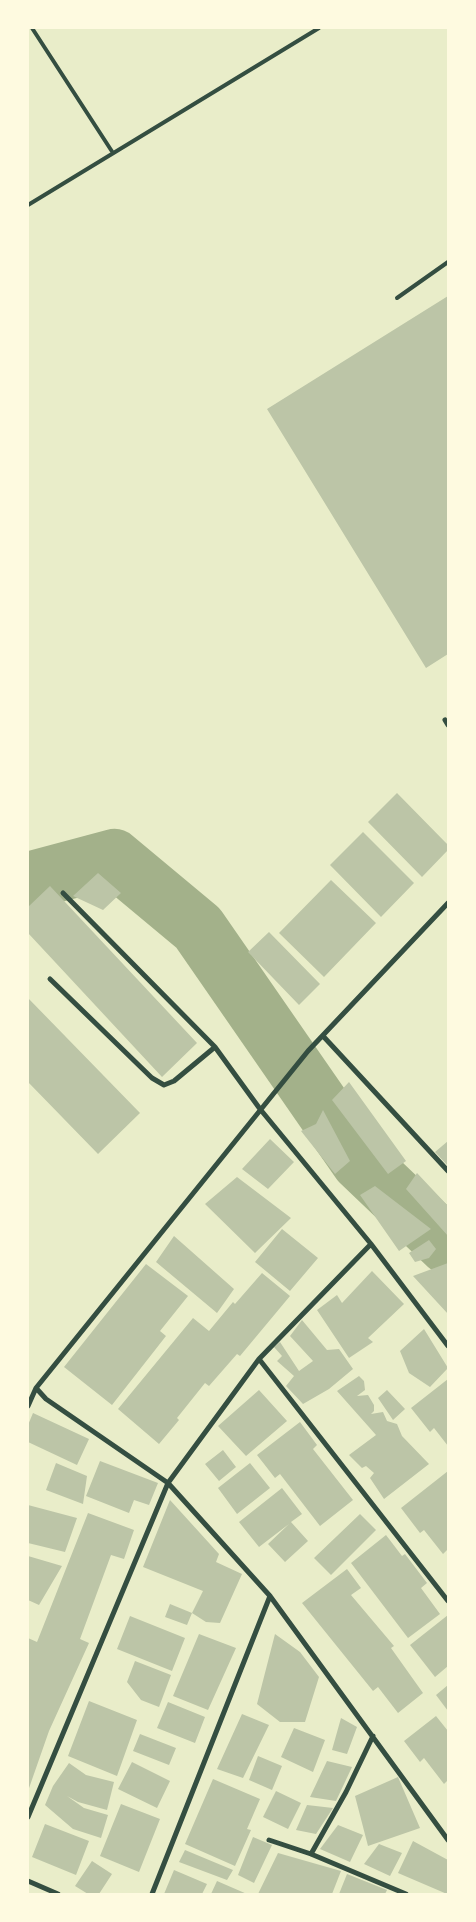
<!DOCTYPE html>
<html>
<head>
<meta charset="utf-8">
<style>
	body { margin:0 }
	#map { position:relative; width:476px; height:1922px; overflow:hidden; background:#e9edc9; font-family:Quicksand,sans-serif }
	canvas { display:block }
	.frame { position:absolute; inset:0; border:29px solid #fefae0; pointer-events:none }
</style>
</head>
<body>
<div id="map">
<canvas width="476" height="1922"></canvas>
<div class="frame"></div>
</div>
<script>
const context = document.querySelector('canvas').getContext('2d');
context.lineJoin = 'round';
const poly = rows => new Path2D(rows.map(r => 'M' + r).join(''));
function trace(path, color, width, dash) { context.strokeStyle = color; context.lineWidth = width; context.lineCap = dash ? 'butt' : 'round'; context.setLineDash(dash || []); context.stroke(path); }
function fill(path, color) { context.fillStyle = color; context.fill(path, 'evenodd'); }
trace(poly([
	[28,881,114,858,198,928,360,1162,448,1246]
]), '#a3b18a', 58);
fill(poly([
	[448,296,448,654,426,668,267,409],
	[397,793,448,845,448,850,422,877,368,822],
	[363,832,414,883,381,917,330,865],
	[98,873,121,893,103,910,73,896],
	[331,880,376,923,324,977,279,933],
	[50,886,197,1043,162,1077,28,933,28,907],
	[269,932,320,984,299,1005,248,952],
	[28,998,140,1113,98,1154,28,1082],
	[349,1082,406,1161,388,1174,332,1100],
	[323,1110,350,1161,335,1174,301,1131,316,1124],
	[270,1139,294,1162,268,1189,242,1169],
	[448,1141,448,1166,435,1152],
	[417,1173,448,1206,448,1236,406,1189],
	[237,1177,291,1218,255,1253,205,1204],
	[375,1186,431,1229,399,1251,360,1195],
	[282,1229,318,1258,290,1291,255,1262],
	[174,1236,234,1289,217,1313,156,1262],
	[429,1240,436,1249,429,1258,415,1262,409,1253],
	[448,1263,448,1314,413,1276],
	[146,1264,188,1296,160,1331,166,1336,112,1405,64,1367],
	[372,1271,404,1304,368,1338,373,1342,349,1358,317,1310,337,1295,342,1303],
	[262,1273,290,1296,240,1356,237,1354,209,1386,205,1383,177,1418,179,1420,159,1444,118,1409,193,1318,209,1331,233,1302,235,1304],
	[302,1320,327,1350,339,1349,353,1369,329,1389,303,1404,286,1386,294,1376,277,1361,282,1356,274,1347,280,1342,299,1371,313,1361,290,1336],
	[424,1329,448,1368,430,1387,409,1373,400,1351],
	[359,1376,364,1381,365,1390,357,1396,368,1395,374,1405,374,1411,371,1414,383,1412,387,1421,397,1424,402,1436,429,1464,384,1499,370,1478,374,1473,366,1466,362,1468,349,1455,376,1435,337,1391],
	[448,1379,448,1446,434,1428,430,1432,411,1408],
	[259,1390,287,1421,246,1456,218,1426],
	[387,1390,405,1409,393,1420,378,1398],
	[33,1413,89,1439,77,1465,28,1442,28,1425],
	[300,1422,317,1445,313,1449,353,1500,320,1526,280,1474,275,1478,257,1455],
	[223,1450,236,1467,219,1481,205,1464],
	[100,1461,158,1483,149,1505,134,1500,129,1513,86,1496],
	[56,1463,87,1476,83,1504,46,1490],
	[250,1463,270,1488,237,1514,218,1488],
	[448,1471,448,1549,443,1554,424,1530,420,1533,401,1508],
	[282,1488,302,1514,291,1522,308,1541,285,1562,268,1544,289,1524,259,1547,239,1522],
	[170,1500,219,1554,216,1562,242,1574,220,1623,206,1622,192,1613,203,1591,143,1567],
	[28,1505,77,1518,65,1552,28,1543,29,1523],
	[88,1513,134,1530,124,1559,111,1555,80,1639,89,1643,49,1731,28,1791,28,1638,37,1642],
	[360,1514,376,1530,331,1575,314,1558],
	[386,1535,402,1556,405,1554,427,1583,421,1588,440,1614,408,1638,351,1563],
	[28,1556,62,1566,39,1605,28,1600],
	[347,1569,361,1588,351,1595,394,1646,391,1648,423,1693,398,1713,378,1687,373,1691,302,1603],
	[170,1604,192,1613,187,1625,165,1617],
	[448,1615,448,1666,435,1677,410,1645],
	[130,1616,185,1638,172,1671,117,1649],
	[199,1634,236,1648,208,1710,173,1696],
	[275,1634,300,1652,319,1677,305,1722,280,1722,257,1704],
	[135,1661,171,1675,159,1707,141,1700,127,1682],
	[448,1685,448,1711,436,1695],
	[89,1701,137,1720,117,1776,68,1756],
	[168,1702,205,1717,195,1743,157,1728],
	[242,1714,269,1725,243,1778,217,1769],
	[436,1716,448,1731,448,1780,444,1784,424,1758,420,1762,404,1741],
	[341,1718,357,1727,347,1754,332,1750],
	[294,1728,325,1740,313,1772,281,1757],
	[140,1734,176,1748,169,1765,133,1751],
	[258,1756,282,1766,272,1790,249,1780],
	[327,1761,352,1767,336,1801,310,1797],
	[132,1762,170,1781,157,1808,118,1789],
	[69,1763,86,1775,114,1782,107,1810,78,1802,67,1796,84,1808,108,1815,101,1838,73,1829,45,1805,53,1786],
	[398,1777,420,1828,368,1846,355,1796],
	[213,1779,260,1799,247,1829,251,1830,235,1866,185,1844],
	[276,1791,301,1803,288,1829,263,1817],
	[121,1804,160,1819,139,1872,100,1856],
	[307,1805,333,1808,316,1834,296,1830],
	[45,1824,89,1841,76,1875,32,1857],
	[338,1825,363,1835,350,1862,320,1849],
	[253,1837,272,1845,254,1883,238,1875],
	[413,1841,448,1860,447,1894,398,1873],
	[379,1844,402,1853,390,1876,364,1864],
	[185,1850,233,1870,227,1880,179,1862],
	[278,1853,341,1871,332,1894,258,1894],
	[92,1861,112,1874,99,1894,88,1894,75,1886],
	[174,1870,207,1884,202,1894,164,1894],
	[347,1874,387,1890,385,1894,339,1894],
	[217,1881,247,1894,211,1894]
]), '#bcc5a7');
trace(poly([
	[32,28,113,153],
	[28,205,319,28],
	[397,298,448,262]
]), '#344e41', 4);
trace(poly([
	[445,720,448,725],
	[50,979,152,1078,164,1085,174,1081,215,1047],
	[323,1036,448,1171],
	[371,1244,448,1346],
	[259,1359,448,1601],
	[36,1388,46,1399,168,1483,270,1596,448,1840],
	[28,1406,36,1388,308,1051,448,903],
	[28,1817,168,1483,259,1359,371,1244,260,1109,215,1047,63,893],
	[269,1840,311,1854,406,1894],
	[311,1854,346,1792,373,1736],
	[28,1881,58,1894],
	[152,1894,270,1596]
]), '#344e41', 5);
</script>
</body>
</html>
